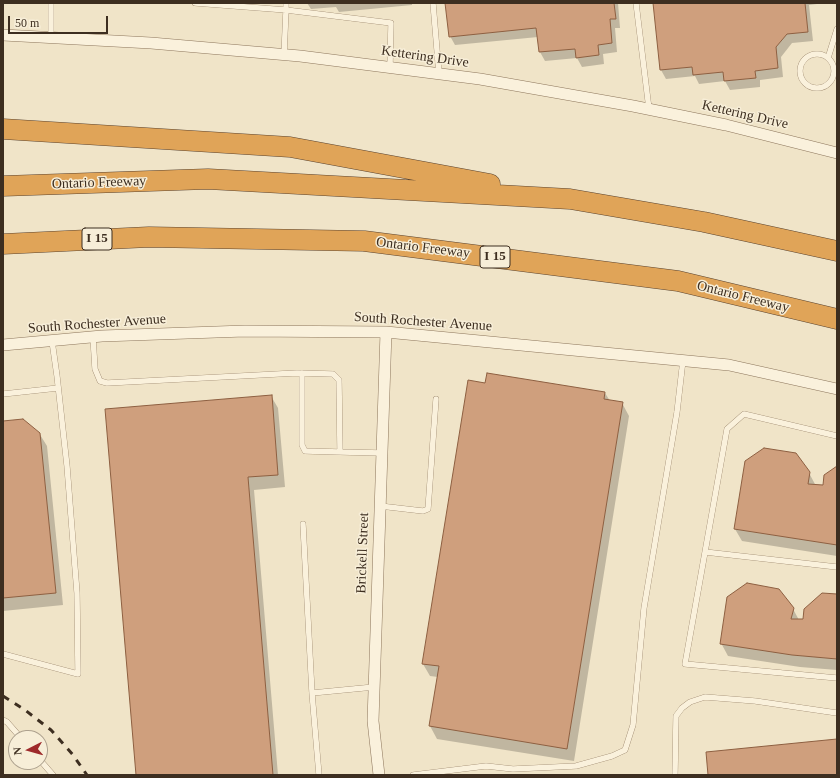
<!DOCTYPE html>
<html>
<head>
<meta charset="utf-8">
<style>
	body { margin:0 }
	#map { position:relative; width:840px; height:778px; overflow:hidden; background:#f0e4c8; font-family:Georgia,serif }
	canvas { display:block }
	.frame { position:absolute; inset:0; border:4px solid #3d2e20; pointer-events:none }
	.north { position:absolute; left:8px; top:730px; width:40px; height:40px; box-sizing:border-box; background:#f7eed8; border:1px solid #ada18e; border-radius:50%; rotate:264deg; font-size:11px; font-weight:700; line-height:16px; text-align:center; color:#3d2e20 }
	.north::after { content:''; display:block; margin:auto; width:14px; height:18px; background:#9e2a2b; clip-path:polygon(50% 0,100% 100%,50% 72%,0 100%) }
	.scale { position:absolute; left:8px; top:16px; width:100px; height:18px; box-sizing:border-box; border:2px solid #3d2e20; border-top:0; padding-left:5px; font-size:12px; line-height:14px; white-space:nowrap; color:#3d2e20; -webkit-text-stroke:3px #f7eed8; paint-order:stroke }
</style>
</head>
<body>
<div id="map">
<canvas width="840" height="778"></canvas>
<div class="frame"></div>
<div class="north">N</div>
<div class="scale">50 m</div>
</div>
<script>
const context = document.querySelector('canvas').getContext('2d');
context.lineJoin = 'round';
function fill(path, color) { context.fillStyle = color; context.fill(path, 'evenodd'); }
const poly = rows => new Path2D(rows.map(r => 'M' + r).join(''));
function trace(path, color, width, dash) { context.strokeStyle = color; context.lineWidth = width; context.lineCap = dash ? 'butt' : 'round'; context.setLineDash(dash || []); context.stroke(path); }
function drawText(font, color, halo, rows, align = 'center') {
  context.font = font + ' Georgia,serif'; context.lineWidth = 3; context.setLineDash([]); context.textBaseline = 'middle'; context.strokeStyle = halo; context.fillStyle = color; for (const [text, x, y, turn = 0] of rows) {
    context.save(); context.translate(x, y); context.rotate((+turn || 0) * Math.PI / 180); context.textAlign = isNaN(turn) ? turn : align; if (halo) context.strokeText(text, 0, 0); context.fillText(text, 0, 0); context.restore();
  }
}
fill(poly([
	[307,3,412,3,412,5,339,12,336,7,311,9],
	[446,3,618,3,620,28,615,28,617,52,603,54,604,64,582,67,577,58,545,61,540,52,538,37,455,45,450,36],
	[654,3,825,3,809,5,813,41,792,43,781,57,783,77,760,80,760,87,730,90,725,81,699,84,695,76,666,79,661,70],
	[486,384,605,393,610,401,622,403,629,416,574,761,437,739,430,726,438,677,430,676,423,664],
	[271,396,278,408,285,487,254,490,278,775,137,775],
	[3,422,39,433,47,446,63,605,3,611],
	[837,467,837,556,742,541,735,529,809,473,816,486,824,486],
	[837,595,837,670,800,667,728,656,721,643,793,609,799,620,803,620]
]), '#0003');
const building = poly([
	[445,3,614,3,616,19,610,19,612,43,598,45,599,55,576,58,575,49,539,52,536,28,449,37,445,3],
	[653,3,805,3,808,32,787,34,776,47,778,68,755,71,756,78,724,81,723,72,693,75,692,67,660,70,653,3],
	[487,373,605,392,604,399,623,402,567,749,429,726,439,666,422,664,468,380,485,383,487,373],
	[272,395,278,475,248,477,273,775,136,775,105,409,272,395],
	[23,419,40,433,56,593,3,598,3,421,23,419],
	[764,448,796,453,810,472,808,484,823,485,824,475,837,466,837,545,734,529,745,461,764,448],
	[747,583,779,589,794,608,791,619,803,619,804,609,822,593,837,594,837,659,792,655,720,644,727,597,747,583],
	[837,739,837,775,708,775,706,752,837,739]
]);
fill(building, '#cf9f7d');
trace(building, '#8d5f41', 1);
const service = poly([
	[195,3,286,10,284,55],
	[286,3,286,10,391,23,390,67],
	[433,3,439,74],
	[636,3,649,109],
	[51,37,51,3],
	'800 71a17 17 0 1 1 34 0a17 17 0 1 1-34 0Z',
	[828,58,837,29],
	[93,337,95,369,100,381,107,383,297,373,333,374,339,380,340,452,382,453],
	[302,373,302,445,305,451,340,452],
	[3,394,58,388],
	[837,436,744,414,727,429,685,664,837,678],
	[380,506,423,511,428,509,436,399],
	[303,524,312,693,374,687],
	[705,552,837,567],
	[3,654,78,674,77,593,67,466,57,376,52,341],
	[312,693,319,775],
	[3,720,7,722,21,738],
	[40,760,53,775],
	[413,775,486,766,513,769,576,766,612,756,625,750,633,725,644,608,677,412,683,360],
	[675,775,676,716,682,708,690,702,705,697,755,701,837,713]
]);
const minor = poly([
	[3,35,151,43,300,56,480,79,633,106,726,125,837,153],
	[3,345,102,336,245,331,386,332,729,365,837,389],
	[379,775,373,721,386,332]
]);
const motorway = poly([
	[3,129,290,147,490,184],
	[3,186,208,179,570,199,704,222,837,251],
	[3,244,149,237,364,241,678,281,837,319]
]);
trace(service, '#8d765c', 6);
trace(minor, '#8d765c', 12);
trace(motorway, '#5b4430', 21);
trace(service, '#faf1dc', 5.5);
trace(minor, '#faf1dc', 11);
trace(motorway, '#e0a458', 20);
trace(poly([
	[3,696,25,710,51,730,73,755,87,775]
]), '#3d2e20', 3, [7, 7]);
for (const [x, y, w] of [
	[97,239,30],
	[495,257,30]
]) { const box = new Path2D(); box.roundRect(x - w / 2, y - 11, w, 22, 3); context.fillStyle = '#f7eed8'; context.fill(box); trace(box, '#3d2e20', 1); }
drawText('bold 13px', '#3d2e20', null, [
	["I 15",97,239],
	["I 15",495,257]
]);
drawText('14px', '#3d2e20', '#f7eed8', [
	["Kettering Drive",425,57,8],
	["Kettering Drive",745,115,13],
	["Ontario Freeway",99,183,-2],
	["Ontario Freeway",423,248,7],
	["Ontario Freeway",743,297,14],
	["South Rochester Avenue",423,322,4],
	["South Rochester Avenue",97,324,-4],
	["Brickell Street",363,553,-88]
]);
</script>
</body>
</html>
